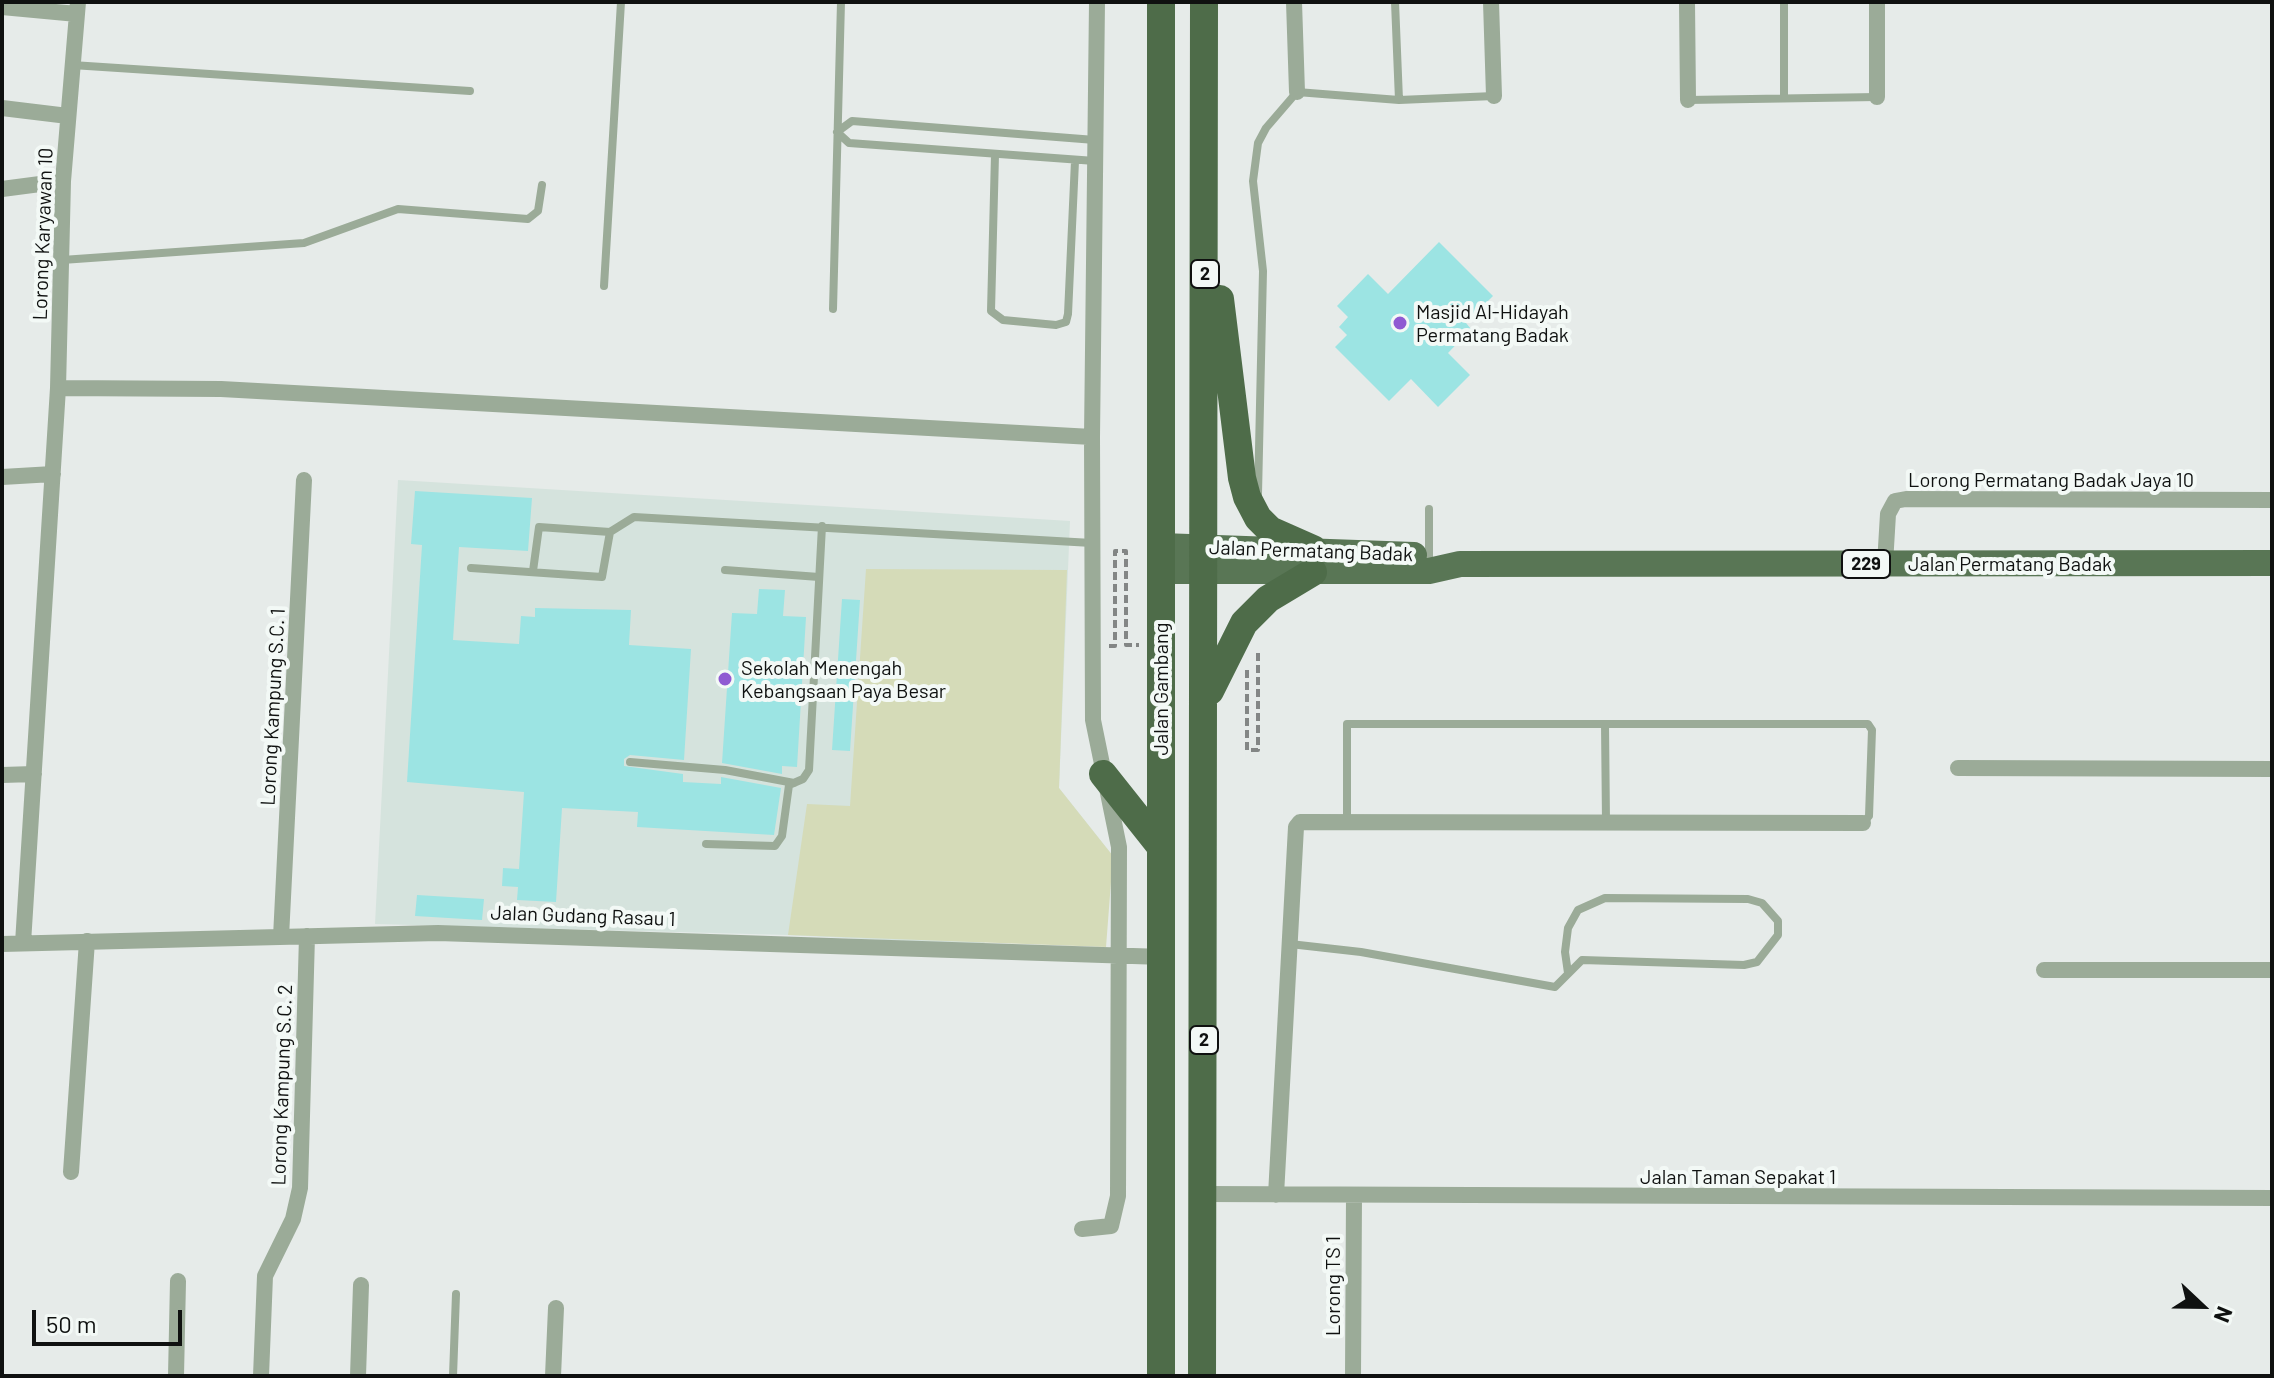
<!DOCTYPE html>
<html>
<head>
<meta charset="utf-8">
<style>
	body { margin:0 }
	#map { position:relative; width:2274px; height:1378px; overflow:hidden; background:#e6ebe9; font-family:Barlow,sans-serif }
	canvas { display:block }
	.frame { position:absolute; inset:0; border:4px solid #0f1110; pointer-events:none }
	.north { position:absolute; left:2162px; top:1266px; width:80px; height:80px; -webkit-text-stroke:6px #f3f9f6; paint-order:stroke; rotate:112deg; font-size:22px; font-weight:700; line-height:32px; text-align:center; color:#0f1110 }
	.north::after { content:''; display:block; margin:auto; width:28px; height:36px; background:#0f1110; clip-path:polygon(50% 0,100% 100%,50% 72%,0 100%) }
	.scale { position:absolute; left:32px; top:1310px; width:150px; height:36px; box-sizing:border-box; border:4px solid #0f1110; border-top:0; padding-left:10px; font-size:24px; line-height:28px; white-space:nowrap; color:#0f1110; -webkit-text-stroke:6px #f3f9f6; paint-order:stroke }
</style>
</head>
<body>
<div id="map">
<canvas width="2274" height="1378"></canvas>
<div class="frame"></div>
<div class="north">N</div>
<div class="scale">50 m</div>
</div>
<script>
const context = document.querySelector('canvas').getContext('2d');
context.lineJoin = 'round';
function fill(path, color) { context.fillStyle = color; context.fill(path, 'evenodd'); }
const poly = rows => new Path2D(rows.map(r => 'M' + r).join(''));
function trace(path, color, width, dash) { context.strokeStyle = color; context.lineWidth = width; context.lineCap = dash ? 'butt' : 'round'; context.setLineDash(dash || []); context.stroke(path); }
function drawText(font, color, halo, rows, align = 'center') {
  context.font = font + ' Barlow,sans-serif'; context.lineWidth = 8; context.setLineDash([]); context.textBaseline = 'middle'; context.strokeStyle = halo; context.fillStyle = color; for (const [text, x, y, turn = 0] of rows) {
    context.save(); context.translate(x, y); context.rotate((+turn || 0) * Math.PI / 180); context.textAlign = isNaN(turn) ? turn : align; if (halo) context.strokeText(text, 0, 0); context.fillText(text, 0, 0); context.restore();
  }
}
fill(poly([
	[398,480,1070,521,1059,788,1113,856,981,945,788,935,375,924]
]), '#d5e3dd');
fill(poly([
	[866,569,1067,570,1059,788,1113,856,1106,947,788,935,807,804,850,806]
]), '#d5dbb8');
fill(poly([
	[1439,242,1493,296,1466,323,1471,329,1448,353,1470,375,1438,407,1411,379,1389,401,1335,347,1347,335,1339,327,1348,317,1337,306,1368,274,1388,294],
	[415,491,532,498,528,551,459,547,453,640,519,644,521,616,535,617,535,608,631,610,629,645,691,649,684,760,630,755,624,759,624,766,683,774,683,782,721,784,721,777,781,788,774,835,637,827,638,812,562,808,556,902,517,900,518,887,502,886,503,868,519,869,524,792,407,782,422,545,411,544],
	[759,589,785,590,783,616,806,617,797,767,782,766,782,774,722,763,732,613,757,614],
	[842,599,860,600,850,751,832,750],
	[417,895,484,899,482,920,415,916]
]), '#9ce4e3');
trace(poly([
	[1109,646,1115,646,1115,551,1126,551,1126,645,1139,645],
	[1247,670,1247,750,1258,750,1258,651]
]), '#838685', 4, [8, 4]);
trace(poly([
	[1395,2,1399,100],
	[1784,2,1784,98],
	[72,65,470,91],
	[1688,100,1877,97],
	[995,155,991,311,1003,320,1056,325,1066,322,1068,314,1075,161],
	[1095,161,849,143,837,132,852,121,1095,140],
	[62,260,304,243,398,209,528,219,538,211,542,185],
	[604,286,621,2],
	[833,309,841,2],
	[1258,494,1263,271,1253,181,1258,143,1266,128,1297,92,1399,100,1494,96],
	[1429,509,1429,566],
	[471,568,602,577,610,532,634,517,1092,543],
	[725,570,819,577],
	[533,571,539,527,610,532],
	[1605,724,1606,822],
	[630,762,725,770,794,783],
	[1347,822,1347,724,1868,724,1872,730,1869,816,1863,823],
	[706,844,775,846,782,836,789,785,803,779,809,770,822,526],
	[1290,944,1361,952,1555,987,1582,960,1744,965,1757,962,1778,935,1778,921,1762,903,1748,899,1605,898,1578,910,1568,928,1565,952,1568,973],
	[453,1376,456,1294]
]), '#9bab98', 8);
trace(poly([
	[1294,2,1297,92],
	[1491,2,1494,96],
	[1687,2,1688,100],
	[1877,2,1877,97],
	[2,7,77,14],
	[2,108,68,116],
	[2,189,63,181],
	[58,388,221,389,1092,437],
	[2,477,53,474],
	[1885,564,1888,514,1895,501,1906,499,2272,500],
	[1958,768,2272,769],
	[2,775,34,774],
	[281,937,304,480],
	[23,943,58,388,63,181,78,2],
	[2,944,438,933,1163,957],
	[2044,970,2272,970],
	[71,1172,87,941],
	[1204,1194,2272,1198],
	[1276,1195,1296,827,1300,822,1863,823],
	[1082,1229,1111,1226,1118,1196,1119,847,1093,720,1092,437,1097,2],
	[176,1376,178,1281],
	[261,1376,265,1276,293,1219,300,1188,307,936],
	[358,1376,361,1285],
	[553,1376,556,1308],
	[1353,1376,1354,1196]
]), '#9bab98', 16);
trace(poly([
	[1161,546,1414,555],
	[1161,571,1429,571,1460,564,2272,563]
]), '#597655', 26);
trace(poly([
	[1220,299,1242,478,1247,497,1258,518,1270,530,1313,549],
	[1210,691,1244,623,1268,599,1313,572],
	[1103,774,1161,847],
	[1161,1376,1161,2],
	[1202,1376,1204,2]
]), '#4e6c49', 28);
for (const [x, y, r, color] of [
	[1400,323,8,"#8f5ad2"],
	[725,679,8,"#8f5ad2"]
]) { const dot = new Path2D(); dot.arc(x, y, r, 0, 2 * Math.PI); context.fillStyle = color; context.fill(dot); trace(dot, '#f3f9f6', 3); }
for (const [x, y, w] of [
	[1205,274,28],
	[1866,564,48],
	[1204,1040,28]
]) { const box = new Path2D(); box.roundRect(x - w / 2, y - 14, w, 28, 6); context.fillStyle = '#f3f9f6'; context.fill(box); trace(box, '#0f1110', 2); }
drawText('bold 18px', '#0f1110', null, [
	["2",1205,274],
	["229",1866,564],
	["2",1204,1040]
]);
drawText('20px', '#0f1110', '#f3f9f6', [
	["Lorong Karyawan 10",43,234,-88],
	["Lorong Permatang Badak Jaya 10",2051,480],
	["Jalan Permatang Badak",1311,551,2],
	["Jalan Permatang Badak",2010,564],
	["Jalan Gambang",1161,689,-90],
	["Lorong Kampung S.C. 1",273,707,-87],
	["Jalan Gudang Rasau 1",583,916,2],
	["Lorong Kampung S.C. 2",282,1085,-88],
	["Jalan Taman Sepakat 1",1738,1177],
	["Lorong TS 1",1333,1286,-90]
]);
drawText('20px', '#0f1110', '#f3f9f6', [
	["Masjid Al-Hidayah",1416,312],
	["Permatang Badak",1416,335],
	["Sekolah Menengah",741,668],
	["Kebangsaan Paya Besar",741,691]
], 'left');
</script>
</body>
</html>
